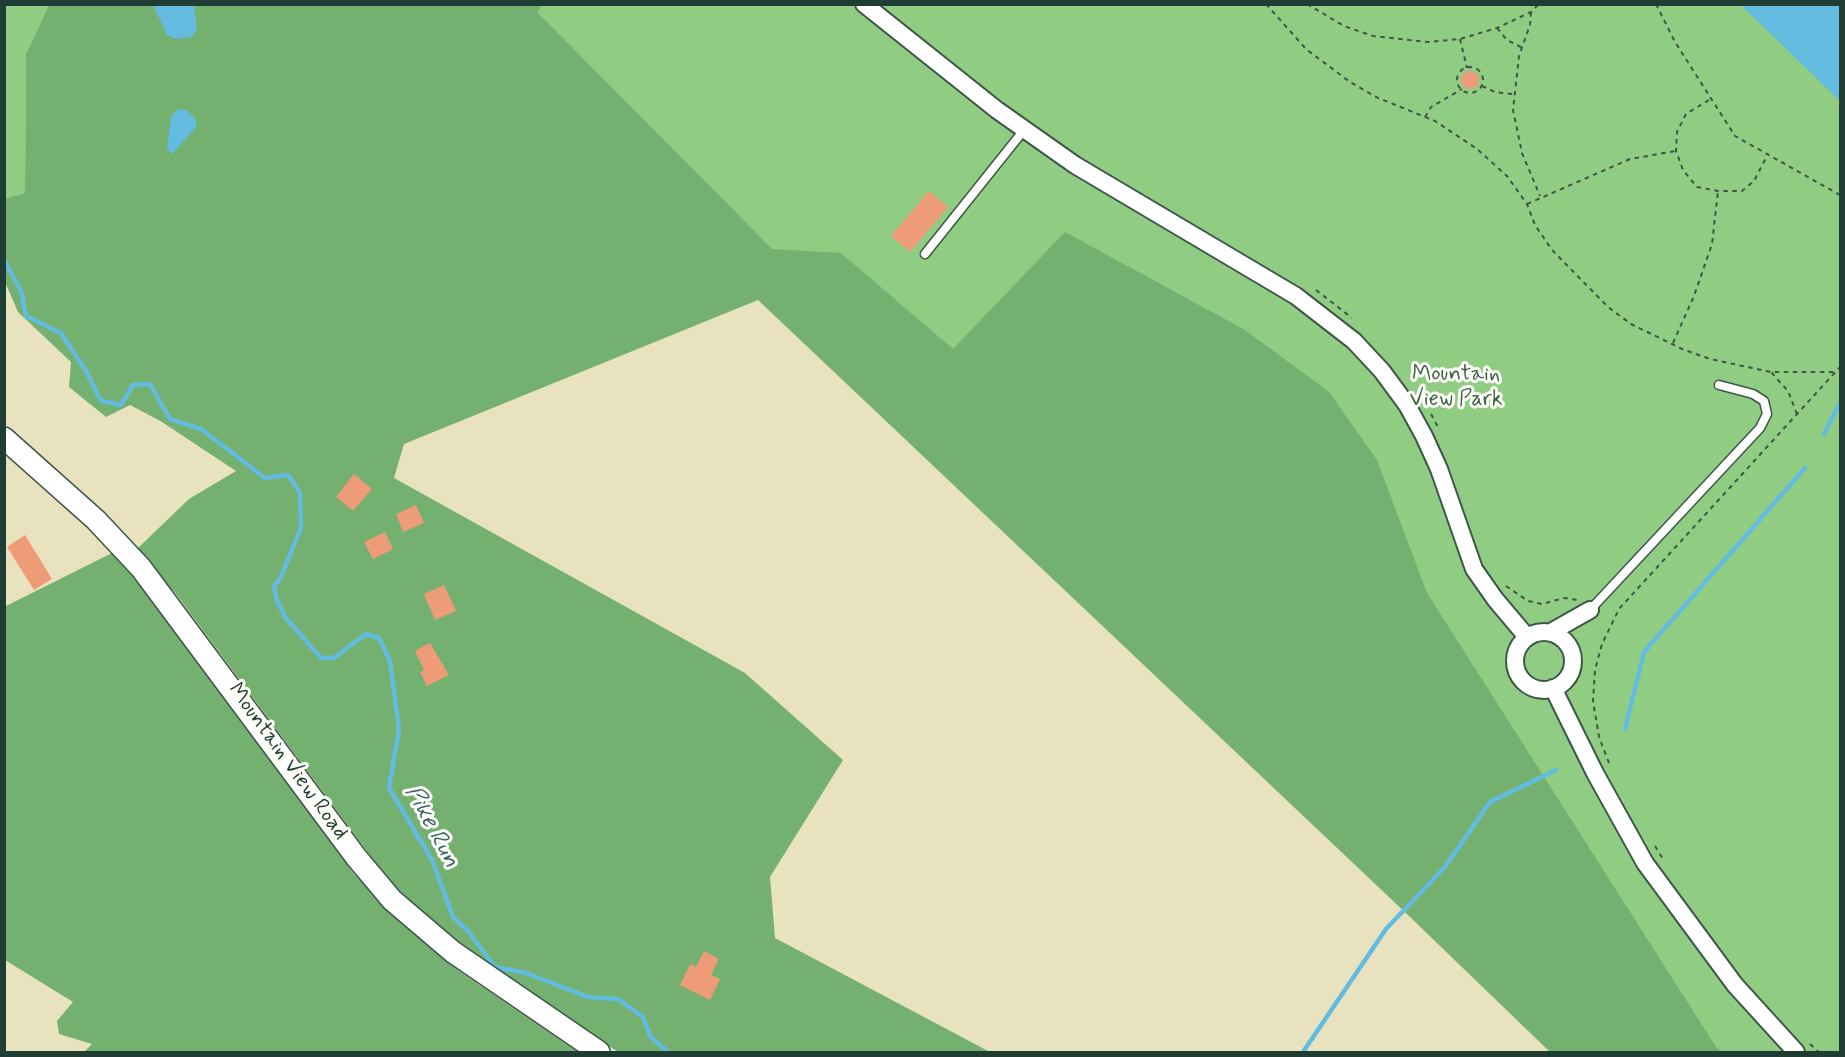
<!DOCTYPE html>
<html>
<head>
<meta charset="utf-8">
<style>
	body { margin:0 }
	#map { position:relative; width:1845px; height:1057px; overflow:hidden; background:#e9e2bf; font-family:Mynerve,sans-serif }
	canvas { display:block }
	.frame { position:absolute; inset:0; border:6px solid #1f3d34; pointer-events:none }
</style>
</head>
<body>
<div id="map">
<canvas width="1845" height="1057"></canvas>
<div class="frame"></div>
</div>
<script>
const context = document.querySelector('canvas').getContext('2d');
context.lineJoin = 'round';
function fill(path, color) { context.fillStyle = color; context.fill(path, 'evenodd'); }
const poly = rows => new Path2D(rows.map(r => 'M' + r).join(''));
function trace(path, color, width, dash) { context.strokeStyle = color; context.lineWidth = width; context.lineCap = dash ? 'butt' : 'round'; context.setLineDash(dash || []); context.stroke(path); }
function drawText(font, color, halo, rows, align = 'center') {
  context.font = font + ' Mynerve,sans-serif'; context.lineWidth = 6; context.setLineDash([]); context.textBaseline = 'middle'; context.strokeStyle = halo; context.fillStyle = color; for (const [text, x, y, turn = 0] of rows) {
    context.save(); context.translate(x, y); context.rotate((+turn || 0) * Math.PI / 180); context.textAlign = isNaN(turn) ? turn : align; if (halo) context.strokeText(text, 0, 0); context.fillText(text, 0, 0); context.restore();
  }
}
fill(poly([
	[514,4,1840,5,1840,1052,1606,1052],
	[5,5,49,5,26,54,25,193,5,199]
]), '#90cd82');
fill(poly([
	[543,4,537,12,772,249,841,253,953,349,1065,232,1245,330,1329,392,1377,460,1427,593,1716,1047,1722,1052,1550,1052,1409,916,758,300,404,444,394,478,745,673,843,760,770,877,775,938,990,1052,618,1052,458,944,389,881,176,594,137,549,189,499,236,471,162,422,130,405,106,417,69,387,71,362,18,312,5,282,4,199,25,193,26,54,49,5],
	[114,552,196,654,354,874,402,922,459,971,578,1052,84,1052,92,1044,59,1034,57,1021,73,1002,5,960,4,607]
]), '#74b070');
fill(poly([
	[153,5,194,5,197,30,191,37,176,39,167,35],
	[1741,5,1840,5,1840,101],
	[178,109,186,110,195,118,197,126,172,154,167,149,171,117]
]), '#63bce0');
trace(poly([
	[4,260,21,291,26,316,61,333,86,371,101,401,121,405,133,385,150,384,170,419,201,429,265,478,288,475,300,493,301,528,279,581,274,585,276,598,285,617,321,658,334,658,366,634,379,638,390,661,399,729,389,788,432,860,453,917,469,932,495,967,526,973,588,997,618,999,643,1017,650,1036,668,1052],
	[1824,434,1840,403],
	[1625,729,1644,652,1805,468],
	[1303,1052,1386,929,1445,867,1490,802,1556,770]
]), '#63bce0', 4.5);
fill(poly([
	'1461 80a9 9 0 1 1 18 0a9 9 0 1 1-18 0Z',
	[929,191,948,207,910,252,891,236],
	[354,474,372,489,353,511,336,497],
	[416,505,424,523,403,532,396,514],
	[385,532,393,549,373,559,364,542],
	[25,535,52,579,34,590,7,547],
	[444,585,456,611,435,620,424,594],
	[430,643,449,675,427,686,420,672,424,670,415,651],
	[704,951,719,959,711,975,720,979,710,1000,680,985,690,964,696,967]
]), '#ed9c77');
const service = poly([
	[925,254,1024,130],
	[1590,610,1760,428,1767,414,1764,401,1753,394,1719,385]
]);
const minor = poly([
	[864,4,997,110,1075,165,1296,296,1354,341,1382,371,1407,405,1424,436,1439,469,1474,569,1495,599,1527,637],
	[1551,632,1590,610],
	'1515 661a29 29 0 1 1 58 0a29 29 0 1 1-58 0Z',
	[1553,688,1595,773,1645,863,1735,985,1796,1052]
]);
const tertiary = poly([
	[4,438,96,520,141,568,356,857,392,900,453,952,599,1052]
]);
trace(service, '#3d5649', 11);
trace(minor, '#3d5649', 20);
trace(tertiary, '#3d5649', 24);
trace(poly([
	[1266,4,1306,49,1350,82,1376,97,1435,121,1477,149,1507,176,1527,204,1535,225,1552,250,1608,307,1631,324,1682,349,1710,359,1771,372],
	[1307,4,1344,26,1373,36,1428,42,1460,39,1497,28,1531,12,1539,4],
	[1656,4,1675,42,1735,136,1840,195],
	[1531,12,1530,25,1519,56,1513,110,1522,153,1540,196],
	[1497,28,1507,40,1521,47],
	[1460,39,1467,68],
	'1457 80a13 13 0 1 1 26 0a13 13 0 1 1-26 0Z',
	[1482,86,1495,92,1513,94],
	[1709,100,1686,114,1677,132,1676,151,1683,170,1697,187,1718,191,1742,191,1754,181,1767,156],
	[1425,117,1431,107,1462,89],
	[1527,204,1630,159,1676,151],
	[1316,290,1352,318],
	[1673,343,1694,296,1712,244,1718,191],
	[1431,414,1438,427],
	[1797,414,1788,391,1771,372,1835,372],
	[1506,586,1528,601,1542,604,1564,598,1578,600],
	[1609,763,1599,737,1593,701,1595,670,1602,644,1619,609,1840,367],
	[1655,846,1663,859],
	[1810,1044,1819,1052]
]), '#3d5649', 2, [4.5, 4.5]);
trace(service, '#fff', 8);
trace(minor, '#fff', 16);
trace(tertiary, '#fff', 21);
drawText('22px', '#3b6148', '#fdfcf7', [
	["Mountain",1456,375],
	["View Park",1456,400]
]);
drawText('22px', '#1f3d34', '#fdfcf7', [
	["Mountain View Road",287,762,54]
]);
drawText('italic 24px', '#336368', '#fdfcf7', [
	["Pike Run",431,827,62]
]);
</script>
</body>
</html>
